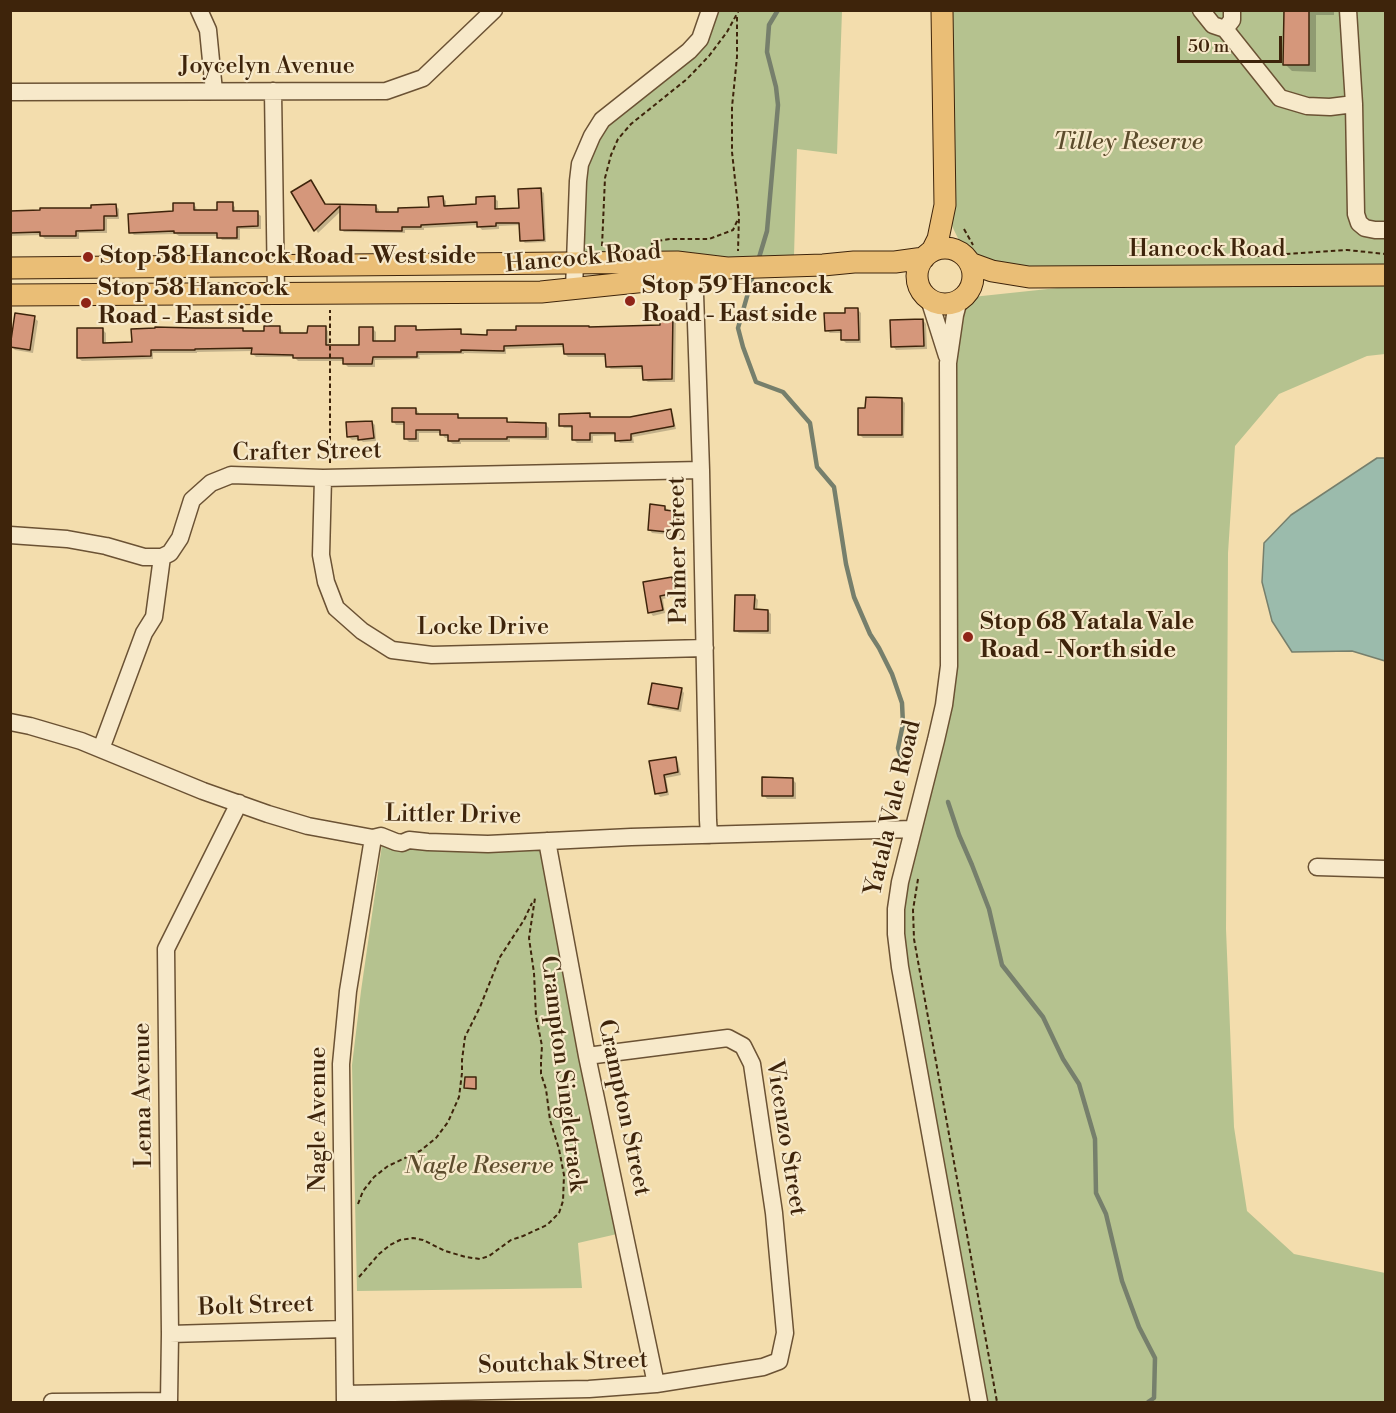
<!DOCTYPE html>
<html>
<head>
<meta charset="utf-8">
<style>
	body { margin:0 }
	#map { position:relative; width:1396px; height:1413px; overflow:hidden; background:#f3ddad; font-family:"Libre Bodoni",serif }
	canvas { display:block }
	.frame { position:absolute; inset:0; border:12px solid #3e240b; pointer-events:none }
	.scale { position:absolute; left:1177px; top:36px; width:105px; height:27px; box-sizing:border-box; border:3px solid #3e240b; border-top:0; padding-left:8px; font-size:18px; line-height:21px; white-space:nowrap; color:#3e240b; -webkit-text-stroke:4px #f7e9ca; paint-order:stroke }
</style>
</head>
<body>
<div id="map">
<canvas width="1396" height="1413"></canvas>
<div class="frame"></div>
<div class="scale">50 m</div>
</div>
<script>
const context = document.querySelector('canvas').getContext('2d');
context.lineJoin = 'round';
function fill(path, color) { context.fillStyle = color; context.fill(path, 'evenodd'); }
const poly = rows => new Path2D(rows.map(r => 'M' + r).join(''));
function trace(path, color, width, dash) { context.strokeStyle = color; context.lineWidth = width; context.lineCap = dash ? 'butt' : 'round'; context.setLineDash(dash || []); context.stroke(path); }
function drawText(font, color, halo, rows, align = 'center') {
  context.font = font + ' "Libre Bodoni",serif'; context.lineWidth = 4.5; context.setLineDash([]); context.textBaseline = 'middle'; context.strokeStyle = halo; context.fillStyle = color; for (const [text, x, y, turn = 0] of rows) {
    context.save(); context.translate(x, y); context.rotate((+turn || 0) * Math.PI / 180); context.textAlign = isNaN(turn) ? turn : align; if (halo) context.strokeText(text, 0, 0); context.fillText(text, 0, 0); context.restore();
  }
}
fill(poly([
	[710,11,842,11,837,154,797,149,794,256,574,264,592,136,689,51],
	[942,11,1385,11,1385,354,1367,356,1279,394,1235,446,1228,553,1226,929,1234,1127,1247,1211,1294,1254,1385,1273,1385,1402,978,1402,896,909,944,705,944,345,963,298,1161,277,970,263,953,228,945,205],
	[382,845,426,850,541,851,617,1234,578,1243,582,1288,357,1291,352,1065,361,991]
]), '#b5c28f');
const water = poly([
	[1377,458,1386,458,1385,661,1352,651,1292,652,1272,621,1262,582,1264,543,1291,515,1377,458]
]);
fill(water, '#9bbbac');
trace(water, '#767f6c', 1.5);
fill(poly([
	[1285,10,1334,10,1334,15,1316,15,1316,72,1292,71,1285,64],
	[311,182,326,206,376,206,379,210,379,214,400,214,430,209,443,198,446,201,446,208,478,205,494,198,498,201,498,210,520,209,540,190,544,193,546,242,525,243,522,240,521,225,499,226,499,229,482,230,478,225,424,228,424,230,405,230,405,233,344,232,341,229,341,211,318,233,293,193],
	[193,204,196,207,197,212,218,212,232,204,235,207,235,213,257,213,261,216,261,229,240,229,240,240,222,240,219,236,179,236,176,234,134,235,131,232],
	[116,206,119,209,119,219,107,219,107,233,79,233,79,239,45,239,41,235,10,236,10,213,92,210],
	[857,309,861,313,861,343,846,343,843,340,842,333,830,333,826,330,847,314],
	[673,314,676,317,675,382,648,382,644,379,644,369,611,369,607,366,607,357,568,357,565,354,565,347,506,349,506,354,464,353,464,354,419,355,420,359,375,360,375,367,348,367,344,363,345,361,298,361,294,357,256,357,253,354,253,351,197,352,197,353,153,353,153,359,82,361,78,358,103,330,106,333,106,344,134,343,242,329,245,332,265,333,280,328,283,331,283,334,309,334,325,328,328,331,329,346,361,347,372,328,376,332,376,343,397,342,416,328,420,331,460,331,464,336,488,336,588,327,661,326],
	[34,318,38,321,33,353,15,350,12,347],
	[923,320,926,324,927,349,896,350,893,346],
	[901,399,905,403,904,438,863,438,859,434],
	[416,409,419,413,419,416,458,415,461,419,507,420,511,424,545,424,549,428,549,440,510,439,510,442,461,442,461,444,453,444,449,441,449,438,445,438,441,433,419,433,419,442,409,442,405,438,406,425,396,425,393,421],
	[670,411,673,414,676,429,633,437,634,443,620,443,617,440,617,435,593,436,593,443,577,443,574,440,573,428,564,428,561,425,589,415,593,419,631,419],
	[372,422,375,425,376,441,363,442,360,439,352,440,349,437],
	[664,507,672,512,676,516,675,520,678,520,681,524,680,536,652,533,649,529],
	[672,579,675,582,677,596,663,599,665,613,653,616,650,612,645,583],
	[754,596,758,600,757,611,768,611,771,614,771,634,739,633,735,630],
	[681,689,684,693,681,712,653,707,650,704],
	[675,758,678,762,681,775,666,778,669,795,660,797,657,793,651,763],
	[792,779,796,783,796,799,767,799,764,795]
]), '#0003');
trace(poly([
	[758,261,767,231,778,105,776,87,767,52,769,25,778,10],
	[754,272,738,328,743,347,756,382,783,392,810,423,817,467,834,487,846,564,854,597,870,634,879,648,892,674,902,703,903,724,898,748,902,761],
	[948,802,959,835,972,865,989,909,1002,965,1043,1017,1063,1059,1079,1084,1095,1139,1096,1193,1106,1214,1122,1281,1139,1327,1155,1358,1154,1398,1148,1402]
]), '#767f6c', 4.5);
const building = poly([
	[1284,10,1309,10,1309,65,1283,65,1284,10],
	[311,180,325,204,376,205,376,212,398,212,398,208,429,207,428,197,443,196,444,206,476,204,476,197,495,196,495,209,519,208,518,189,541,188,544,240,520,241,519,223,496,223,496,226,477,227,477,222,421,225,421,227,402,227,402,231,340,230,340,206,314,231,291,192,311,180],
	[217,202,233,202,233,211,258,211,258,226,237,227,237,238,217,238,217,233,174,233,174,231,129,233,128,214,173,211,173,203,194,203,194,210,217,210,217,202],
	[116,204,117,216,104,216,104,230,76,231,76,236,40,236,40,232,10,233,10,211,40,210,40,208,91,208,91,205,116,204],
	[845,308,858,308,859,340,841,340,841,330,825,331,824,313,845,313,845,308],
	[660,312,673,312,672,379,643,380,642,366,606,367,605,354,564,354,563,344,504,346,504,351,461,350,461,352,417,352,417,357,373,357,372,364,343,364,343,358,293,358,293,355,251,354,252,348,195,349,195,350,151,350,151,356,77,358,77,328,103,328,103,343,132,342,131,329,155,328,155,327,195,328,243,328,243,331,264,331,264,326,280,326,280,333,307,333,308,326,326,326,326,345,359,345,359,327,373,327,373,341,395,341,395,326,416,326,416,330,461,329,461,334,487,335,487,330,516,330,516,326,589,326,589,327,660,325,660,312],
	[15,313,35,316,30,350,10,347,15,313],
	[923,319,924,346,891,347,890,320,923,319],
	[866,397,902,398,902,435,858,435,858,408,865,408,866,397],
	[392,408,416,408,416,414,458,414,458,418,507,418,507,422,546,423,546,437,507,437,507,439,459,439,459,441,448,441,448,435,440,435,440,430,416,430,416,439,404,439,404,422,392,422,392,408],
	[671,409,674,426,631,434,631,440,615,441,615,433,590,433,590,440,572,440,572,426,559,426,559,414,590,413,590,417,630,417,671,409],
	[372,421,374,438,358,440,358,436,347,437,346,422,372,421],
	[650,504,665,506,665,510,673,511,672,518,679,519,677,533,648,530,650,504],
	[672,577,675,593,660,596,663,610,648,613,643,582,672,577],
	[735,595,755,595,754,609,768,610,768,631,734,631,735,595],
	[652,683,682,688,678,709,648,704,652,683],
	[676,757,678,772,664,775,667,792,655,794,649,761,676,757],
	[762,777,793,778,793,796,762,796,762,777],
	[465,1077,476,1077,476,1089,464,1088,465,1077]
]);
fill(building, '#d5977b');
trace(building, '#3e240b', 1.5);
const minor = poly([
	[199,10,208,30,214,91],
	[1201,10,1213,25,1225,29,1280,98,1307,106,1330,107,1354,104],
	[1348,10,1354,104,1356,214,1359,223,1365,228,1375,230,1386,230],
	[1225,29,1232,20,1232,10],
	[273,91,276,294],
	[10,92,386,91,423,78,494,10],
	[694,264,701,470,708,820,709,835],
	[574,289,578,181,580,164,592,136,602,120,689,51,700,39,710,10],
	[929,299,947,356],
	[959,300,955,315,948,363,949,666,944,705,936,740,900,882,896,909,896,934,900,967,979,1402],
	[323,478,321,555,326,582,336,608,362,631,392,650,432,655,705,648],
	[10,535,67,539,106,546,144,557,162,557],
	[162,557,170,553,180,538,192,500,211,483,231,475,323,478,701,470],
	[10,722,30,726,81,741,203,791,268,814,308,826,373,838,381,836,396,842,402,843,409,840,428,842,488,844,631,837,913,829],
	[101,749,144,633,154,617,162,557],
	[547,841,587,1056,656,1384],
	[1317,867,1386,869],
	[170,1334,344,1329],
	[345,1394,589,1389,656,1384,763,1367,779,1361,785,1333,774,1213,752,1064,743,1046,728,1038,587,1056],
	[52,1402,169,1401],
	[169,1402,170,1334,166,949,239,803],
	[345,1402,341,1064,348,991,373,838]
]);
const major = poly([
	'917 276a28 28 0 1 1 56 0a28 28 0 1 1-56 0Z',
	[932,251,938,239,945,205,942,10],
	[970,263,992,271,1029,277,1386,275],
	[10,268,677,262,727,268,823,265,854,262,895,262,924,258],
	[10,295,541,292,656,280,702,272]
]);
trace(minor, '#6b5234', 19);
trace(major, '#3e240b', 23);
trace(poly([
	[737,17,737,57,732,107,732,152,739,216,738,251],
	[964,229,973,245],
	[651,244,657,241,670,239,709,239,733,230,738,219],
	[602,246,605,178,611,155,618,139,631,124,687,79,709,56,727,32,739,10],
	[1241,257,1347,250,1386,254],
	[330,463,330,310],
	[918,879,913,910,914,939,997,1402],
	[358,1204,363,1191,374,1177,388,1166,420,1151,436,1138,448,1122,459,1097,462,1073,462,1060,465,1037,480,1007,500,957,524,920,532,903],
	[359,1277,379,1254,390,1245,400,1240,413,1238,423,1240,445,1251,466,1257,480,1259,489,1256,511,1240,523,1236,547,1225,559,1213,563,1201,564,1175,559,1149,550,1120,546,1089,541,1074,541,1061,542,1046,536,1016,534,973,529,938,535,898]
]), '#3e240b', 2, [4.5, 3]);
trace(minor, '#f7e9ca', 16);
trace(major, '#eabe76', 21);
for (const [x, y, r, color] of [
	[88,257,6,"#8f2418"],
	[630,301,6,"#8f2418"],
	[86,303,6,"#8f2418"],
	[968,637,6,"#8f2418"]
]) { const dot = new Path2D(); dot.arc(x, y, r, 0, 2 * Math.PI); context.fillStyle = color; context.fill(dot); trace(dot, '#f7e9ca', 2); }
drawText('24px', '#3e240b', '#f7e9ca', [
	["Joycelyn Avenue",267,67],
	["Hancock Road",1207,250],
	["Hancock Road",583,259,-5],
	["Crafter Street",307,453,-1],
	["Palmer Street",679,550,-91],
	["Locke Drive",483,628],
	["Yatala Vale Road",894,808,-77],
	["Littler Drive",453,816,1],
	["Crampton Singletrack",562,1074,83],
	["Lema Avenue",144,1095,-91],
	["Crampton Street",623,1108,78],
	["Nagle Avenue",319,1119,-90],
	["Vicenzo Street",785,1138,81],
	["Bolt Street",256,1307,-2],
	["Soutchak Street",563,1364,-2]
]);
drawText('italic 24px', '#5c4c2c', '#f7e9ca', [
	["Tilley Reserve",1128,143],
	["Nagle Reserve",479,1167]
]);
drawText('bold 24px', '#3e240b', '#f7e9ca', [
	["Stop 58 Hancock Road - West side",100,257],
	["Stop 59 Hancock",642,287],
	["Road - East side",642,315],
	["Stop 58 Hancock",98,289],
	["Road - East side",98,317],
	["Stop 68 Yatala Vale",980,623],
	["Road - North side",980,651]
], 'left');
</script>
</body>
</html>
